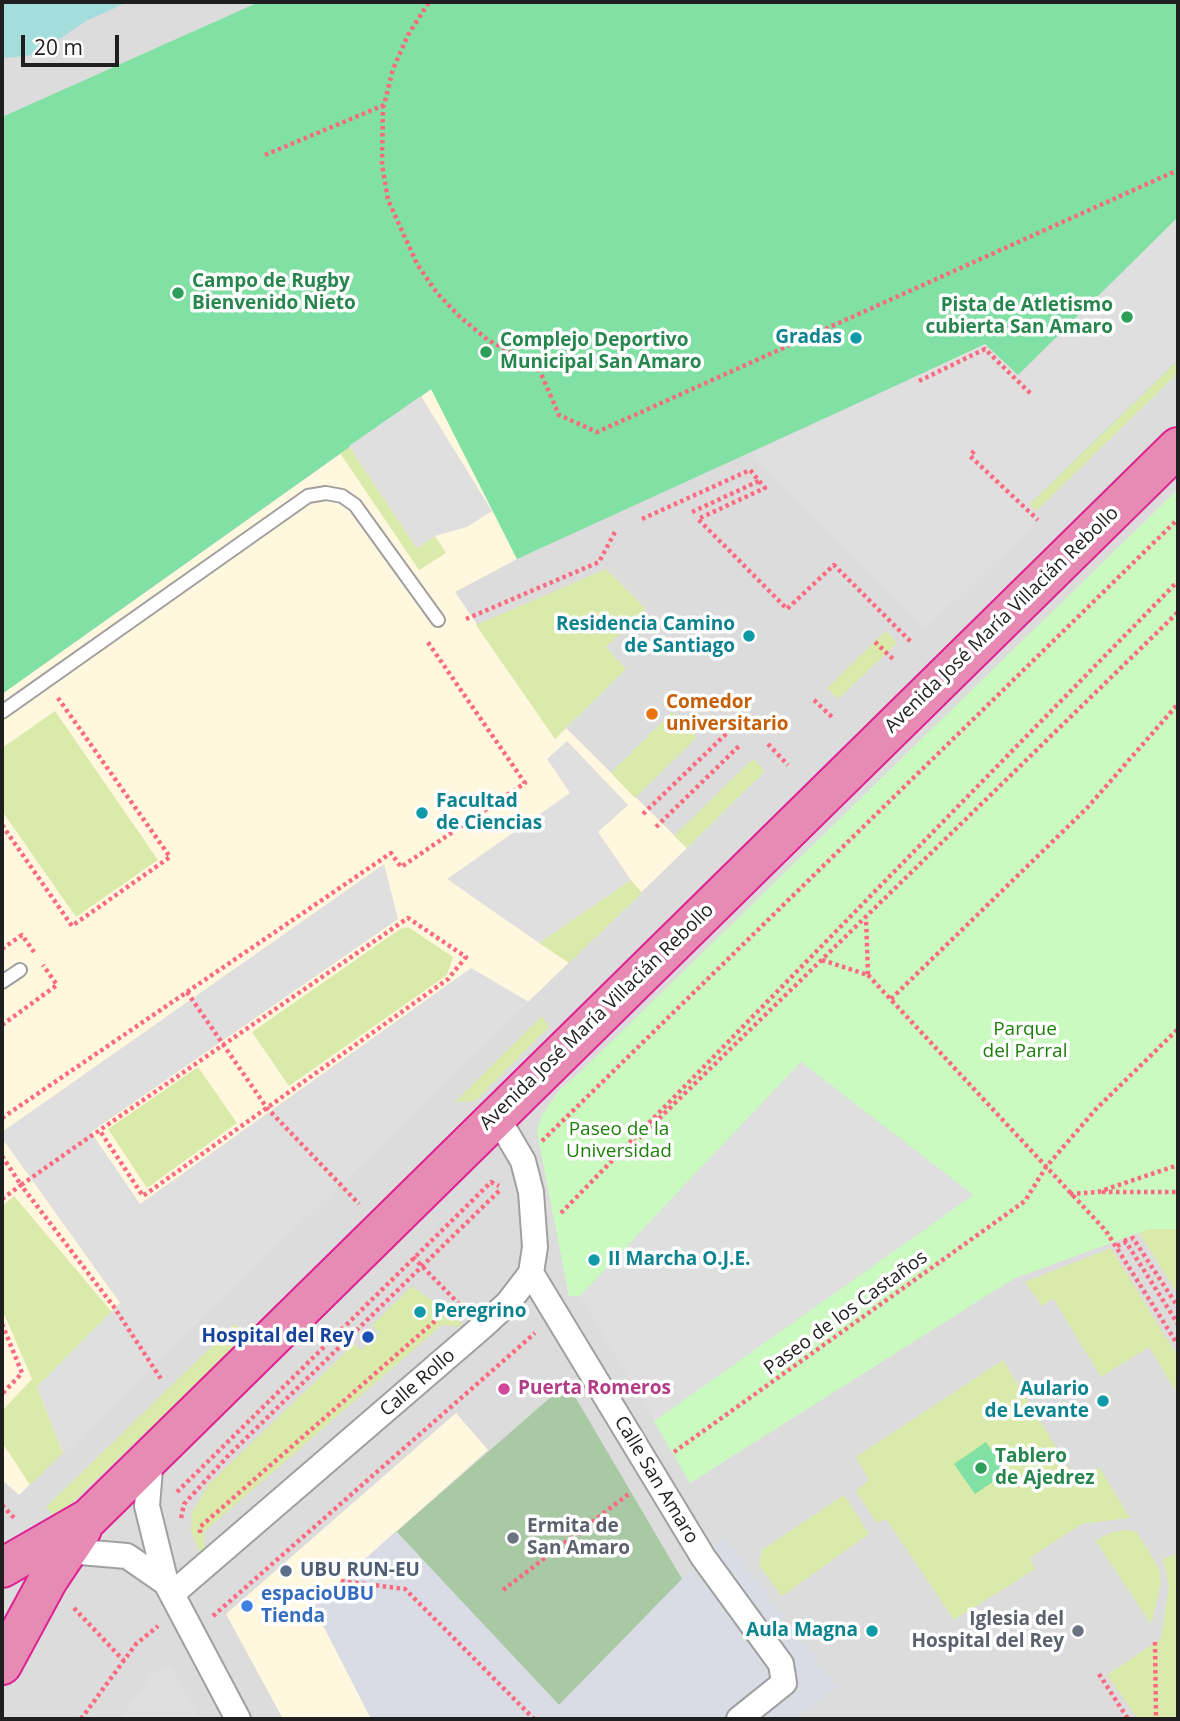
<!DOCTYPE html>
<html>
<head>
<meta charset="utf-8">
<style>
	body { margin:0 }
	#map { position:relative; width:1180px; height:1721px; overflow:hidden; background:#f0e9e5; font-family:"Open Sans",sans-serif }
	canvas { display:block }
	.frame { position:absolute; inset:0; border:4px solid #1f1f1f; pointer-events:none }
	.scale { position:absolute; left:21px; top:35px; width:98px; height:32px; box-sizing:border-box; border:4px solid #1f1f1f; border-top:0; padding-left:9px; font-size:21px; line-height:24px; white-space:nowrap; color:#1f1f1f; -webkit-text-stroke:5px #fff; paint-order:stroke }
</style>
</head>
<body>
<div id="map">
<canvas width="1180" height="1721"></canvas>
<div class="frame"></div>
<div class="scale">20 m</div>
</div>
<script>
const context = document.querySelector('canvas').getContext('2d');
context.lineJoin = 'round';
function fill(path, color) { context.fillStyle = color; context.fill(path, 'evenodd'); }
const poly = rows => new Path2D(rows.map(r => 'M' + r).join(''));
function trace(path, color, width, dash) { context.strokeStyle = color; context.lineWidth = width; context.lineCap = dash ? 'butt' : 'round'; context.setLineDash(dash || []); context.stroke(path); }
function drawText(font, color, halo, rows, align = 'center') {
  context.font = font + ' "Open Sans",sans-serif'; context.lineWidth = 7; context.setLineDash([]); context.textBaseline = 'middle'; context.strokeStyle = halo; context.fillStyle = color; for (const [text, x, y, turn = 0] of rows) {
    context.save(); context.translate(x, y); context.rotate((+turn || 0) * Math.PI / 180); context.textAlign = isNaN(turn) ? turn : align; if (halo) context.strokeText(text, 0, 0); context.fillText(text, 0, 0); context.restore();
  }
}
fill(poly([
	[2,2,1178,2,1178,1719,2,1719]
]), '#dddcdc');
fill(poly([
	[432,389,517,559,455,592,555,738,566,728,687,848,19,1495,2,1480,2,694],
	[456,1413,488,1450,396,1532,558,1719,283,1719,226,1614]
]), '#fff7de');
fill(poly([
	[1178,360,1178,373,1036,511,1030,504],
	[349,446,417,548,435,536,446,553,419,570,340,453],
	[606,569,646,609,606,647,626,669,555,739,476,625],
	[886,631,897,643,838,699,827,688],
	[55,711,158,860,76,917,2,811,2,748],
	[672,712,697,737,635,798,611,773],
	[753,759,765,771,687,848,674,836],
	[631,880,642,893,569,963,539,943],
	[408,927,453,957,447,975,289,1086,252,1032,400,929],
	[542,1016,549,1027,475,1101,455,1102],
	[198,1067,237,1123,147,1188,108,1129],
	[14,1196,112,1312,37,1387,63,1453,30,1485,2,1442,2,1411,32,1379,2,1309,2,1206],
	[1149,1229,1178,1229,1178,1294,1139,1233],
	[1111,1248,1178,1357,1178,1395,1149,1347,1101,1377,1053,1298,1042,1306,1025,1282],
	[412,1286,463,1323,458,1327,442,1325,204,1532,205,1548,200,1553,191,1531,192,1512,209,1484,354,1344,361,1350,379,1333,372,1325],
	[235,1324,246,1336,56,1518,46,1507],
	[1003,1360,1076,1480,1099,1467,1130,1518,1081,1524,1030,1558,1035,1569,954,1620,886,1519,877,1523,856,1491,869,1480,856,1457],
	[844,1495,869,1534,782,1596,759,1565,762,1550],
	[1126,1530,1137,1532,1159,1569,1161,1583,1151,1624,1095,1540,1113,1532],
	[1178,1553,1178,1719,1138,1719,1107,1675,1161,1639,1169,1586,1163,1559]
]), '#daeaaa');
fill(poly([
	[567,1383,682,1579,559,1705,396,1532]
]), '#a9c9a5');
fill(poly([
	[1178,489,1178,1229,1149,1229,1013,1279,690,1483,654,1421,973,1195,801,1062,580,1296,569,1296,537,1132,542,1115,561,1088,578,1074]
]), '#cbfac1');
fill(poly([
	[259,2,1178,2,1178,360,1030,504,985,345,517,559,431,389,2,694,2,117],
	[986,1442,1007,1472,975,1494,954,1464]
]), '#81e0a3');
fill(poly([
	[1178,217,1178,360,1030,504,1038,520,925,630,752,453,985,344,1018,375],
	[421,396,492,511,467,527,435,536,417,548,349,446],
	[567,741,628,805,598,832,631,880,539,943,447,879,570,793,547,759],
	[384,864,398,919,91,1132,140,1204,471,968,529,1002,63,1453,37,1387,120,1303,2,1138,2,1132],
	[801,1062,973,1195,654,1421,580,1296],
	[171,1665,199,1719,120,1719,151,1675]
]), '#dfdfdf');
fill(poly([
	[396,1531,559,1705,724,1537,837,1688,793,1719,371,1719,313,1606]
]), '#d9dce5');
fill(poly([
	[2,2,128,2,86,21,36,55,2,58]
]), '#a4dedc');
const lane = poly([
	[2,712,308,496,326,493,342,496,355,505,438,620],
	[2,982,20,970]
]);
const street = poly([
	[531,1273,703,1557,781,1664,784,1683,739,1719],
	[151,1456,147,1506,166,1583,238,1719],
	[68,1551,127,1556,166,1583],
	[172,1594,482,1327,508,1303,531,1273,535,1247,531,1192,523,1161,496,1115]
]);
const highway = poly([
	[2,1568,89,1518,1178,447],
	[2,1665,48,1580,82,1529]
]);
trace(lane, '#a0a0a0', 16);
trace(street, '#a0a0a0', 28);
trace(highway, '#dd2292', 42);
trace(poly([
	[383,105,382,165,388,200,417,264,437,293,460,317,488,340,538,367,559,415,597,432,1178,170],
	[265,155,384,105,393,69,408,35,429,2],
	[919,381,985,349,1032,395],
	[974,451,970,456,1038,520],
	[692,512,759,481],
	[642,519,750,470,765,488,698,519,787,609,834,565,912,643],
	[466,619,599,562,616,530],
	[875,642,894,660],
	[814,700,834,719],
	[768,744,788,765],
	[643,814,727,733],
	[2,825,72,926,170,857,58,698],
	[656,827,739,746],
	[2,949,22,935,34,952],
	[822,960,868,975,866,917],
	[868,975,1106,1231,1178,1345],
	[187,992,267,1108,359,1204],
	[891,999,1087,808,1178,704],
	[2,1025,57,985,43,965],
	[2,1118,391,853,401,867,525,783,427,641],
	[542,1141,1178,519],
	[634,1143,1178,612],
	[2,1156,21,1185,68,1152,223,1045,408,918,466,957,448,979,143,1196,100,1131],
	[1102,1192,1178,1192],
	[1070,1194,1098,1192,1178,1165],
	[2,1199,21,1185,114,1307,161,1379],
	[561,1213,1178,581],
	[1124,1241,1133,1238,1178,1307],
	[1117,1246,1126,1242,1178,1324],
	[413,1257,463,1308],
	[2,1324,22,1373,2,1394],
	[674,1452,1025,1201,1046,1167,1096,1109,1178,1029],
	[177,1492,491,1182,499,1186],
	[2,1505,16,1520],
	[181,1518,184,1504,228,1456,500,1190],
	[200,1533,200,1527,451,1307,459,1310],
	[341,1581,405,1589,534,1719],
	[503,1590,630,1493],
	[74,1608,124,1661],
	[213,1616,535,1333],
	[1155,1642,1156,1719],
	[1099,1674,1128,1719],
	[81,1719,136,1644,158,1626]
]), '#fb6a80', 4.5, [3.5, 3.5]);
trace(lane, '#fff', 12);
trace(street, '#fff', 24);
trace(highway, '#e88bb4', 38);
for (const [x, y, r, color] of [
	[178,293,7,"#2e9e5b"],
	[1127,317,7,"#2e9e5b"],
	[856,338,7,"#0f9aa8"],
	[486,352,7,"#2e9e5b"],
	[749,636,7,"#0f9aa8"],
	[652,714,7,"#e8710a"],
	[422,813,7,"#0f9aa8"],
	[594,1260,7,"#0f9aa8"],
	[420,1312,7,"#0f9aa8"],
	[368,1337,7,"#1a4fb4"],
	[504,1389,7,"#d1479c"],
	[1103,1401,7,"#0f9aa8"],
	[981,1468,7,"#2e9e5b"],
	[513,1538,7,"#6b7280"],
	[286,1571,7,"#5c6f8a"],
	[247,1606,7,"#3f7fe0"],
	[872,1631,7,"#0f9aa8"],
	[1078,1631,7,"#6b7280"]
]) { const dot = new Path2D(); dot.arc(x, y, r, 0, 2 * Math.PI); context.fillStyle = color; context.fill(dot); trace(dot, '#fff', 2.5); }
drawText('bold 19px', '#27864d', '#fff', [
	["Campo de Rugby",192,282],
	["Bienvenido Nieto",192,304],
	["Pista de Atletismo",1113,306,"right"],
	["cubierta San Amaro",1113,328,"right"],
	["Complejo Deportivo",500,341],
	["Municipal San Amaro",500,363],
	["Tablero",995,1457],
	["de Ajedrez",995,1479]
], 'left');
drawText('bold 19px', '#0d838f', '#fff', [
	["Gradas",842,338],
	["Residencia Camino",735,625],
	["de Santiago",735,647],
	["Facultad",436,802,"left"],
	["de Ciencias",436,824,"left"],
	["II Marcha O.J.E.",608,1260,"left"],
	["Peregrino",434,1312,"left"],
	["Aulario",1089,1390],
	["de Levante",1089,1412],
	["Aula Magna",858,1631]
], 'right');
drawText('19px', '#1f1f1f', '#fff', [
	["Avenida José María Villacián Rebollo",1002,620,-44],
	["Avenida José María Villacián Rebollo",597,1017,-44],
	["Paseo de los Castaños",846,1313,-36],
	["Calle Rollo",418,1383,-41],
	["Calle San Amaro",656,1480,59]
]);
drawText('bold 19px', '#c56008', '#fff', [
	["Comedor",666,703],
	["universitario",666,725]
], 'left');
drawText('19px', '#1e7f0a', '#fff', [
	["Parque",1025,1030],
	["del Parral",1025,1052],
	["Paseo de la",619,1130],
	["Universidad",619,1152]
]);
drawText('bold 19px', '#164399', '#fff', [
	["Hospital del Rey",354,1337]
], 'right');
drawText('bold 19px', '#b23c85', '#fff', [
	["Puerta Romeros",518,1389]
], 'left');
drawText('bold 19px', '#5b616d', '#fff', [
	["Ermita de",527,1527],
	["San Amaro",527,1549],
	["Iglesia del",1064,1620,"right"],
	["Hospital del Rey",1064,1642,"right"]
], 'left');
drawText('bold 19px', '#4e5e75', '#fff', [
	["UBU RUN-EU",300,1571]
], 'left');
drawText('bold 19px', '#366cbe', '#fff', [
	["espacioUBU",261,1595],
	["Tienda",261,1617]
], 'left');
</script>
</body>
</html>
